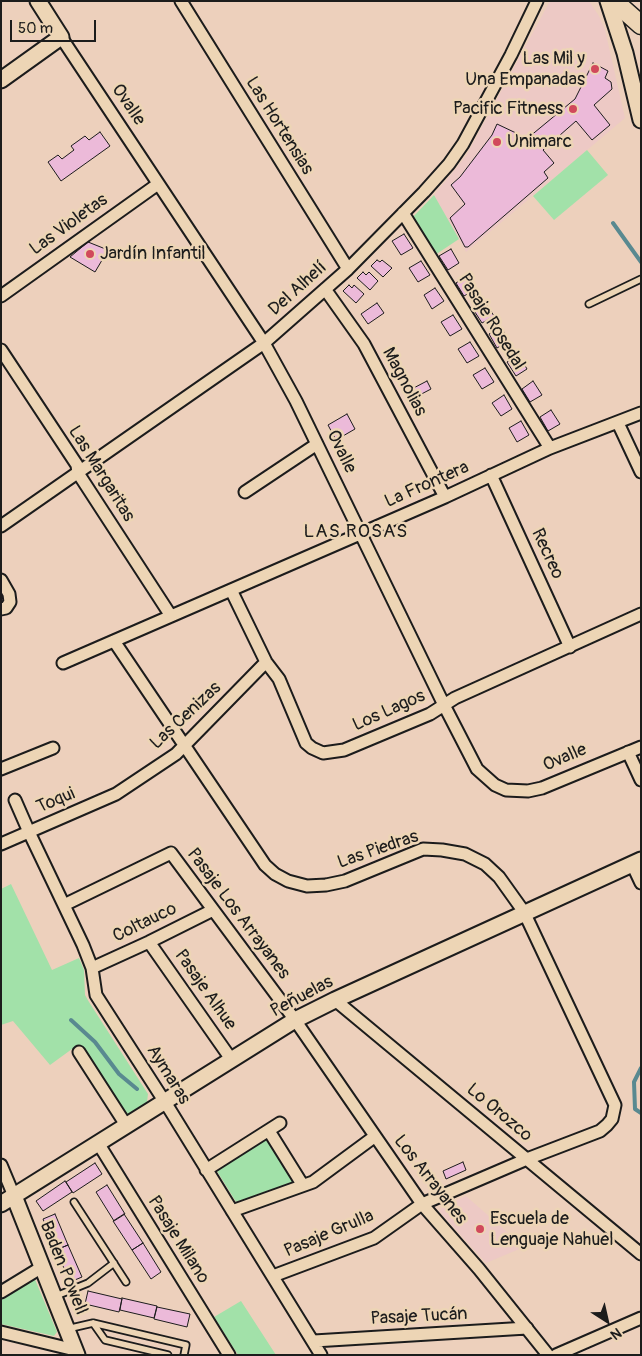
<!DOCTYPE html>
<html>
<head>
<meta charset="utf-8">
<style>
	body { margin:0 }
	#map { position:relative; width:642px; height:1356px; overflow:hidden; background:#edd0bc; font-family:Pangolin,sans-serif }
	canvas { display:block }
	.frame { position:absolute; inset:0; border:2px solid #1c1c1c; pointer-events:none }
	.north { position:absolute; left:582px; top:1296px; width:50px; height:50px; -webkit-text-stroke:4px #edd5b5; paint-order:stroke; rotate:145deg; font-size:14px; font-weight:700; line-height:20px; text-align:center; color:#1c1c1c }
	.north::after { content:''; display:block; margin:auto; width:18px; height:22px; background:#1c1c1c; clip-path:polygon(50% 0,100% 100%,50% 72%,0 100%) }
	.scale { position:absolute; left:10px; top:20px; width:86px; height:22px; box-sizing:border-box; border:2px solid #1c1c1c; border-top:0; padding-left:6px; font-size:15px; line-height:18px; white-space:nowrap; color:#1c1c1c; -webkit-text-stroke:4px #edd5b5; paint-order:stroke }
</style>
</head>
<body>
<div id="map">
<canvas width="642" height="1356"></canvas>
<div class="frame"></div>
<div class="north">N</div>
<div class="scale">50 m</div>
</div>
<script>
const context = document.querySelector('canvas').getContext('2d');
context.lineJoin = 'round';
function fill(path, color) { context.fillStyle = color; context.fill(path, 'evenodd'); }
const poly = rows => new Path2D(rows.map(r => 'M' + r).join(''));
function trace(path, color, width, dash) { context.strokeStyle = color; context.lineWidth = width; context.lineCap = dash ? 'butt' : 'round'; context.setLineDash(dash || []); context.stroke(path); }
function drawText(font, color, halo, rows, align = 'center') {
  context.font = font + ' Pangolin,sans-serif'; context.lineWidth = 5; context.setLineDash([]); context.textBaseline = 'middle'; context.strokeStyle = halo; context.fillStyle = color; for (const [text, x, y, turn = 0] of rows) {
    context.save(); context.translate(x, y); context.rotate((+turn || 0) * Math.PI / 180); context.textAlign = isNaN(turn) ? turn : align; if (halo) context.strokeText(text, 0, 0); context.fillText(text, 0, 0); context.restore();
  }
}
fill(poly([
	[550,1,589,1,599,16,605,30,625,118,466,252,434,195,466,156],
	[466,1196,524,1247,486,1263,439,1211,444,1206]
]), '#edc9c5');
fill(poly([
	[587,150,608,175,554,220,533,196],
	[434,195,459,239,435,255,411,219],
	[11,884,52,970,79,958,84,970,85,995,89,1002,148,1094,147,1102,128,1114,121,1110,82,1049,72,1049,50,1065,13,1021,1,1025,1,889],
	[267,1136,295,1181,236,1202,215,1168],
	[34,1277,57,1332,54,1336,1,1324,1,1297],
	[241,1301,276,1355,238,1355,214,1317]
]), '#a2e1a9');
trace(poly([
	[613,223,641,262],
	[71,1020,95,1042,119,1074,137,1089],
	[641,1068,634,1082,635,1109,641,1113]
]), '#598990', 4);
const building = poly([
	[593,63,608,71,605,78,611,82,612,89,594,105,610,125,592,140,576,121,543,150,554,163,544,172,548,178,468,247,465,247,450,218,465,204,451,185,460,177,492,135,497,124,516,133,523,142,575,99,593,63],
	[100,132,110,146,61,181,48,162,58,155,62,159,74,150,71,146,85,136,89,140,100,132],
	[404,234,413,248,401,255,392,241,404,234],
	[88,242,108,250,95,272,70,257,88,242],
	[451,249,459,263,448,270,439,256,451,249],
	[377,260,380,262,382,260,392,268,383,277,371,266,377,260],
	[421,261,430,275,418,282,409,268,421,261],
	[363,272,366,275,369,272,378,281,370,290,357,278,363,272],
	[467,275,476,289,464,296,456,283,467,275],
	[349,285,352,288,354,285,364,294,356,303,343,291,349,285],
	[435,288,444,301,432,309,424,295,435,288],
	[485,302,494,316,482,323,473,309,485,302],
	[377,303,384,313,368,324,361,314,377,303],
	[453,315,462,329,450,336,441,322,453,315],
	[501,327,509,341,497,348,489,334,501,327],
	[470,342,479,356,467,363,458,349,470,342],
	[519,355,527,369,516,376,507,362,519,355],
	[485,368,494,382,482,389,473,375,485,368],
	[427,381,431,389,410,400,406,392,427,381],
	[533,381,542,395,530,402,522,389,533,381],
	[504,395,512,409,501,416,492,403,504,395],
	[551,410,560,424,548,431,540,417,551,410],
	[347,414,355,429,336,440,328,425,347,414],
	[521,421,529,435,517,442,509,428,521,421],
	[463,1162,466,1170,446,1179,443,1171,463,1162],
	[95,1163,102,1174,73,1193,66,1182,95,1163],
	[65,1181,72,1192,43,1211,36,1201,65,1181],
	[107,1185,125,1214,114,1221,96,1192,107,1185],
	[55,1214,68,1245,56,1250,43,1219,55,1214],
	[124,1214,143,1243,132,1250,113,1221,124,1214],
	[143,1243,161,1272,151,1279,132,1250,143,1243],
	[68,1245,82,1277,70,1282,56,1250,68,1245],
	[88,1291,122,1299,119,1312,85,1304,88,1291],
	[122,1298,157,1306,154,1318,120,1310,122,1298],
	[157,1307,190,1314,187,1327,154,1319,157,1307]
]);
fill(building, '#ecbad9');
trace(building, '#1c1c1c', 1);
const lane = poly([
	[589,304,641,279],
	[74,1202,126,1282],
	[56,1296,88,1283,114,1263],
	[93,1323,105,1340,168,1355],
	[67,1329,93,1323,186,1345,184,1355]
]);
const street = poly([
	[181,1,348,269],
	[61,37,264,343,296,401,444,705,477,769,495,785,506,790,528,791,542,788,641,747],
	[403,213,550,448],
	[325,289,364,344,445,497],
	[1,296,158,184],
	[1,350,77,465,78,473,171,616],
	[618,423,641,472],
	[491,475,570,647],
	[245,492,317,444],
	[1,526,264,343,348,269,424,192,449,164,463,144,511,55,537,1],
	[1,580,9,594,10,602,6,608,1,609],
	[231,590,266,662,279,679,306,743,312,748,323,753,344,750,430,714,455,698,641,614],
	[114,641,265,865,275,874,288,881,307,886,326,885,345,881,423,849,442,850,465,854,485,864,499,877,524,912,615,1105,612,1119,607,1125,600,1131,527,1159,422,1204,374,1238,273,1276],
	[63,663,445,497,550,448,641,413],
	[628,752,641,780],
	[1,769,53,748],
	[15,800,29,832,83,945,92,968,96,995,170,1110,321,1355],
	[1,844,116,794,176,754,266,662],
	[632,864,641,883],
	[64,905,171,853,295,1020,422,1204,479,1269,548,1355],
	[149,942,231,1059],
	[92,968,149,942,213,910],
	[335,1000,641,1254],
	[79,1052,126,1125],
	[269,1131,302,1184],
	[98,1143,229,1355],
	[1,1165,14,1196],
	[206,1170,280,1123],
	[232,1211,313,1182,374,1137],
	[1,1292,42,1267],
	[1,1332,75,1350],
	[314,1341,527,1328],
	[556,1355,641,1318]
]);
const secondary = poly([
	[608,1,625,53,641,120],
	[1,80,61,37,38,1],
	[14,1196,77,1355],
	[1,1204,295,1020,335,1000,641,860]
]);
const primary = poly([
	[614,1,641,25]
]);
trace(lane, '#1c1c1c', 9);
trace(street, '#1c1c1c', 15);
trace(secondary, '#1c1c1c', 19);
trace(primary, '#1c1c1c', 21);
trace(lane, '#edd5b5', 5.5);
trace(street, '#edd5b5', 11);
trace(secondary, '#edd5b5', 15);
trace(primary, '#edd5b5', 18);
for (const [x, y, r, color] of [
	[595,69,5,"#d1495b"],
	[573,109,5,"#d1495b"],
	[497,142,5,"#d1495b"],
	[90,254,5,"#d1495b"],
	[480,1229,5,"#d1495b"]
]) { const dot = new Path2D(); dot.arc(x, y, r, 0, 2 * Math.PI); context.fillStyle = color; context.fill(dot); trace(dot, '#edd5b5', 2); }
drawText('18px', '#1c1c1c', '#edd5b5', [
	["Las Mil y",585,59,"right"],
	["Una Empanadas",585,80,"right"],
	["Pacific Fitness",563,109,"right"],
	["Unimarc",507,142],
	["Jardín Infantil",100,254],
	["Escuela de",490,1219],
	["Lenguaje Nahuel",490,1240]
], 'left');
drawText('18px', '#1c1c1c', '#edd5b5', [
	["Ovalle",128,105,56],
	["Las Hortensias",279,126,58],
	["Las Violetas",69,225,-36],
	["Del Alhelí",298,289,-42],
	["Pasaje Rosedal",491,322,58],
	["Magnolias",404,382,62],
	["Ovalle",341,452,64],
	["Las Margaritas",101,474,58],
	["La Frontera",427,485,-24],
	["Recreo",547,554,65],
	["Los Lagos",389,711,-24],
	["Las Cenizas",186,716,-43],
	["Ovalle",565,758,-23],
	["Toqui",56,801,-23],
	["Las Piedras",378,850,-19],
	["Pasaje Los Arrayanes",238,914,53],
	["Coltauco",145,923,-26],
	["Pasaje Alhue",205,990,55],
	["Peñuelas",302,997,-28],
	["Aymaras",168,1075,58],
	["Lo Orozco",499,1113,40],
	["Los Arrayanes",430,1180,52],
	["Pasaje Grulla",329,1234,-23],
	["Pasaje Milano",178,1240,58],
	["Baden Powell",63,1268,68],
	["Pasaje Tucán",419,1317,-3]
]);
context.letterSpacing = '1px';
drawText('19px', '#1c1c1c', '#edd5b5', [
	["LAS ROSAS",356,532]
]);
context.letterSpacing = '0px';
</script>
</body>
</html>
